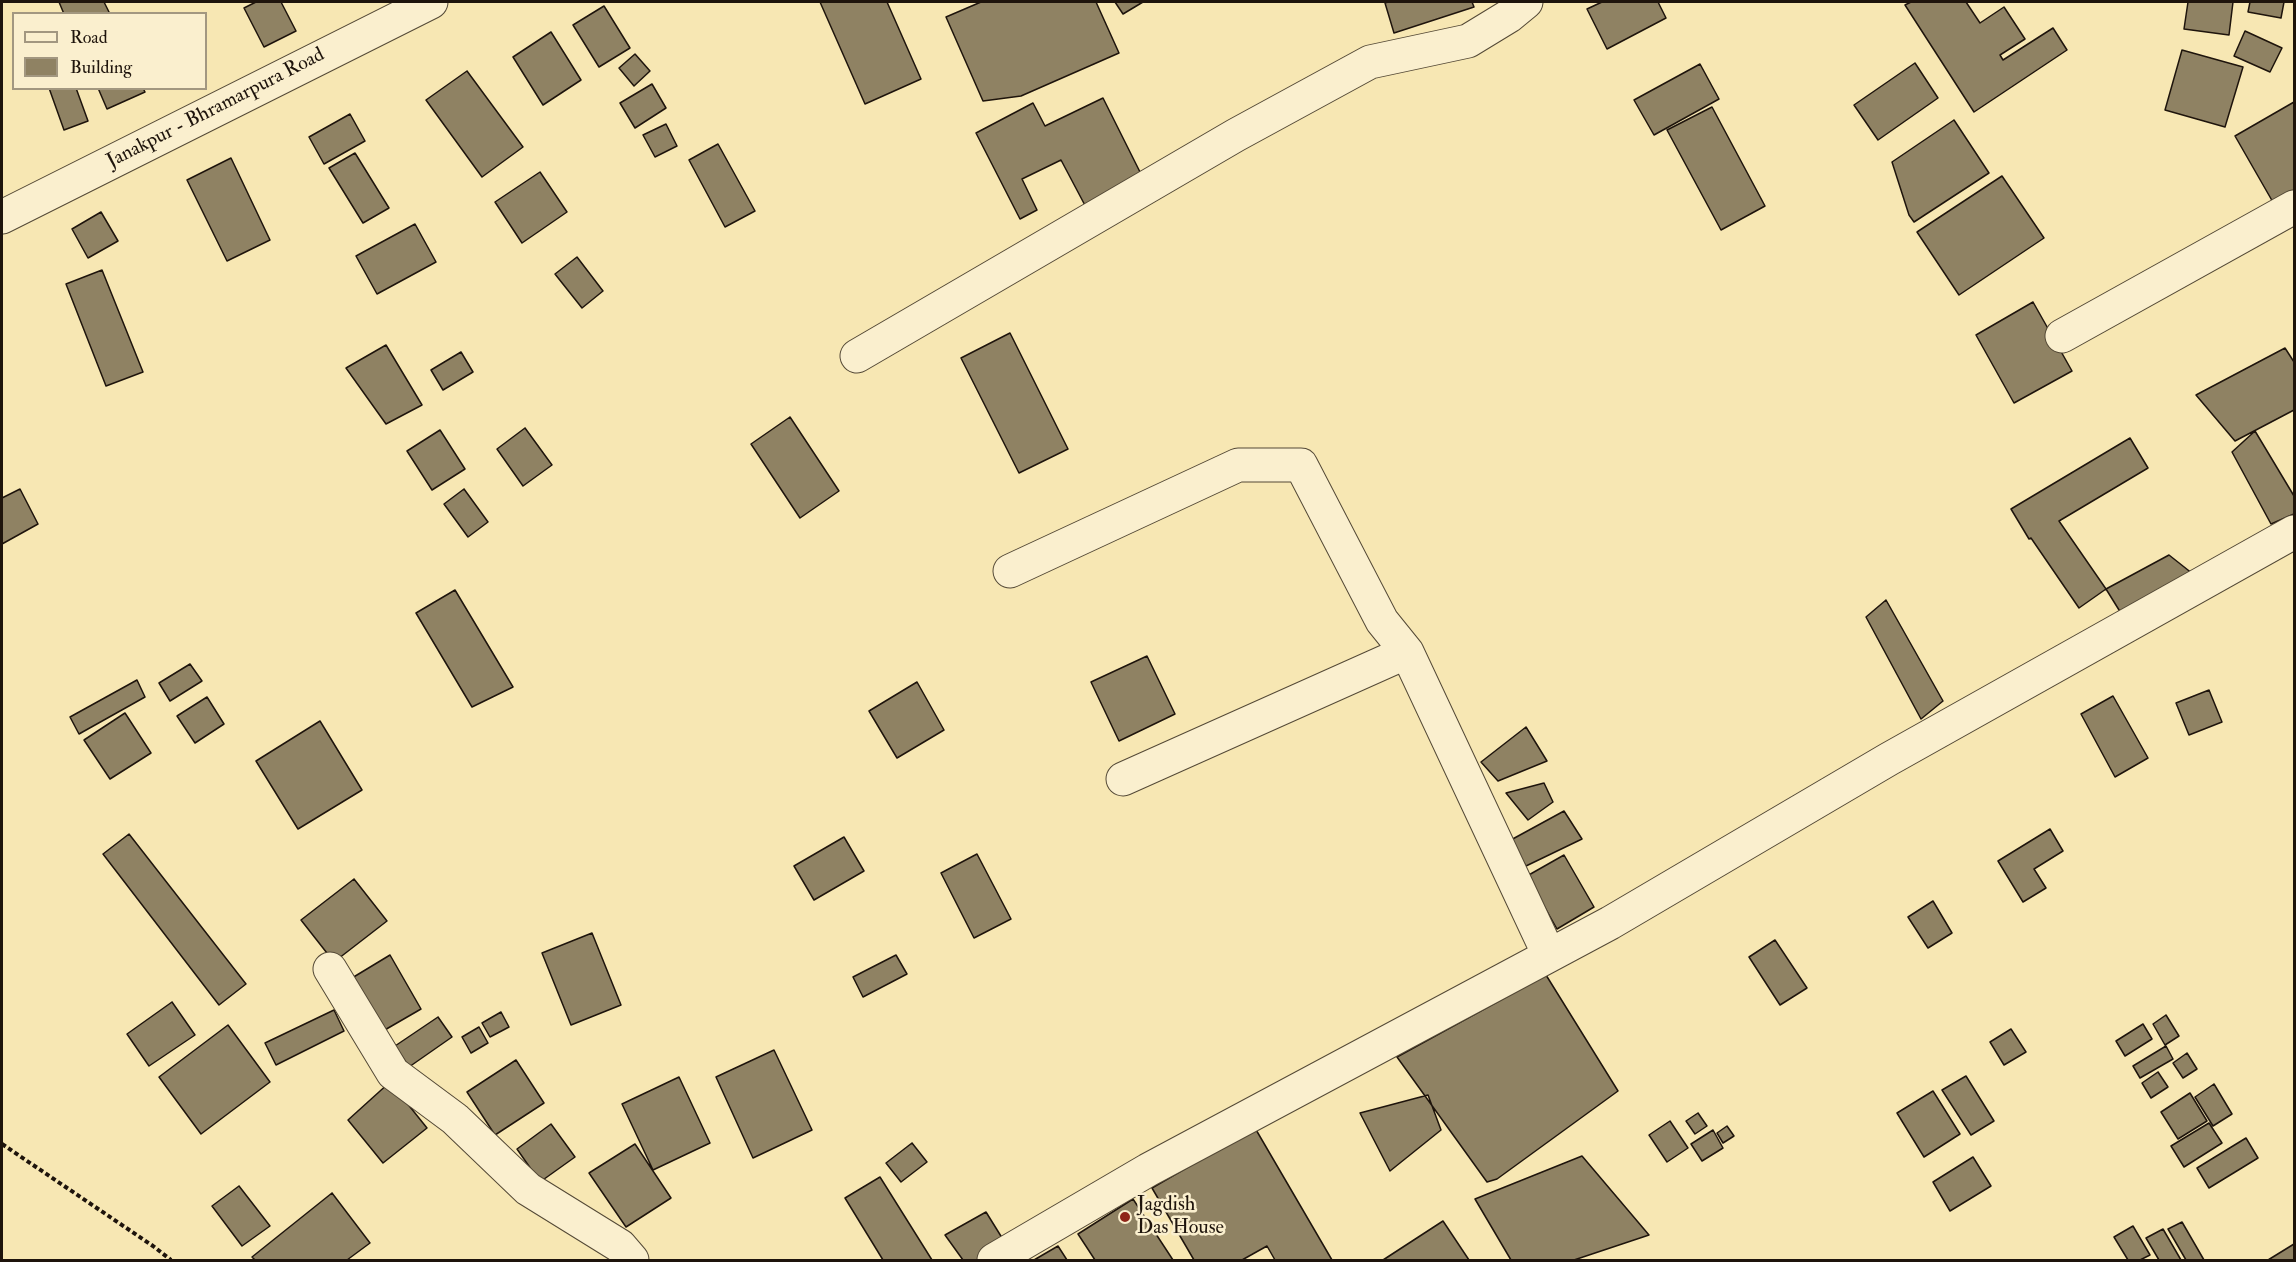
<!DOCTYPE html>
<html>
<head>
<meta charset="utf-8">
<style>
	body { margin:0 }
	#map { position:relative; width:2296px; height:1262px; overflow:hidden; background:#f7e7b3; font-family:"IM FELL Double Pica",serif }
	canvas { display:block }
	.frame { position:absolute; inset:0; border:3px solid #1e140c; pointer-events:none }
	.legend { position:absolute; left:12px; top:12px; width:195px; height:78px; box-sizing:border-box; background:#faefce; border:2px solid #a29780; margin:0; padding:8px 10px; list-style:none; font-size:18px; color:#1e140c }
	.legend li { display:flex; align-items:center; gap:12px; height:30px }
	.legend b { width:30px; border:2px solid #a29780 }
</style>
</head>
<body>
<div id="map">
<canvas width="2296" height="1262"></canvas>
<div class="frame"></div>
<ul class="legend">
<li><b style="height:8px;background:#faefce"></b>Road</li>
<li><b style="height:16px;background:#8f8263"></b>Building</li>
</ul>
</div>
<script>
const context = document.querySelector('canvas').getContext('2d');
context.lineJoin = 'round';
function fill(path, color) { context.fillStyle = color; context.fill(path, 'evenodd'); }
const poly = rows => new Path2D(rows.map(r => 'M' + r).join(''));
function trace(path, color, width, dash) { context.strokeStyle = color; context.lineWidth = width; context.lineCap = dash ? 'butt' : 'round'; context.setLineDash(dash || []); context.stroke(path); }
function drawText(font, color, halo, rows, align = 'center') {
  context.font = font + ' "IM FELL Double Pica",serif'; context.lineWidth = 5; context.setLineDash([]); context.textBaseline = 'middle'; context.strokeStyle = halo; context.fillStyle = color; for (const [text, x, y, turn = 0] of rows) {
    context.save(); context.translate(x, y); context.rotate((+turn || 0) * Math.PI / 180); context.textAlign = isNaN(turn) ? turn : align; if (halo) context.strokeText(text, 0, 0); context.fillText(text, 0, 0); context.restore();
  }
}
const building = poly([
	[59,2,104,2,110,14,64,14,59,2],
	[256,2,281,2,296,31,264,47,244,8,256,2],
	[820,2,887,2,921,79,865,104,820,2],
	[981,2,1096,2,1119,53,1021,96,983,101,946,17,981,2],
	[1115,2,1143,2,1123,14,1115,2],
	[1388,2,1472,2,1474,7,1394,33,1385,3,1388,2],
	[1602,2,1658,2,1666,18,1607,49,1587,9,1602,2],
	[1911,2,1966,2,1980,23,2004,7,2025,39,2000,55,2003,60,2053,28,2067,50,1974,112,1905,5,1911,2],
	[2188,2,2233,2,2229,35,2184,29,2188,2],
	[2250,2,2284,2,2281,18,2248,12,2250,2],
	[604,6,630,48,599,67,573,25,604,6],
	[2245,31,2282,48,2270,72,2234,56,2245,31],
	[551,32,581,80,543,105,513,57,551,32],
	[2182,50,2243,67,2225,127,2165,110,2182,50],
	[635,54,650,71,634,86,619,68,635,54],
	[1915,63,1938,98,1878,140,1854,105,1915,63],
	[1700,64,1719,99,1654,135,1634,100,1700,64],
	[467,71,523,147,482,177,426,100,467,71],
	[652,84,666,108,635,128,620,103,652,84],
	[49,88,76,88,88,121,64,130,49,88],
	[98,88,143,88,145,92,107,109,98,88],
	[1103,98,1145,182,1088,211,1061,160,1022,179,1037,210,1020,219,976,133,1033,103,1045,126,1103,98],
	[2294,102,2294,192,2274,204,2235,136,2294,102],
	[1712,107,1765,206,1721,230,1667,130,1712,107],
	[350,114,365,141,324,164,309,137,350,114],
	[1954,120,1989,173,1914,222,1909,215,1892,162,1954,120],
	[666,124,677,146,655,157,643,135,666,124],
	[718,144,755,211,725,227,689,160,718,144],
	[355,153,389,208,363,223,329,168,355,153],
	[231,158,270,240,227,261,187,180,231,158],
	[540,172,567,212,522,243,495,202,540,172],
	[2002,176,2044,238,1959,295,1917,232,2002,176],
	[101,212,118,241,88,258,72,229,101,212],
	[415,224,436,262,377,294,356,256,415,224],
	[577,257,603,291,582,308,555,274,577,257],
	[102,270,143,372,106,386,66,284,102,270],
	[2033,302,2072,371,2014,403,1976,335,2033,302],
	[1010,333,1068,449,1019,473,961,358,1010,333],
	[386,345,422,405,386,424,346,368,386,345],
	[2285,348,2294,362,2294,410,2235,441,2196,395,2285,348],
	[461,352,473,372,443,390,431,370,461,352],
	[790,417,839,491,800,518,751,444,790,417],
	[525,428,552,465,523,486,497,449,525,428],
	[440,430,465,469,432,490,407,451,440,430],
	[2255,431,2294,496,2294,514,2271,524,2232,452,2255,431],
	[2130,438,2148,468,2059,521,2106,589,2079,608,2031,538,2029,539,2011,509,2130,438],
	[20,489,38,524,2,544,2,498,20,489],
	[464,489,488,522,468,537,444,504,464,489],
	[2169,555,2193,574,2124,618,2106,589,2169,555],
	[455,590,513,687,472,707,416,613,455,590],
	[1886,600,1943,701,1921,719,1866,617,1886,600],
	[1147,656,1175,714,1119,741,1091,682,1147,656],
	[190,664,202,681,170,701,159,683,190,664],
	[137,680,145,697,79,734,70,717,137,680],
	[917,682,944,730,897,758,869,711,917,682],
	[2209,690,2222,722,2189,735,2176,703,2209,690],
	[2113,696,2148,758,2115,777,2081,714,2113,696],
	[207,697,224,724,195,743,177,716,207,697],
	[125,713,151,753,110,779,84,740,125,713],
	[320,721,362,790,298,829,256,761,320,721],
	[1526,727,1547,761,1498,781,1481,762,1526,727],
	[1544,783,1553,802,1528,820,1506,793,1544,783],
	[1564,811,1582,839,1526,866,1509,841,1564,811],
	[2050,829,2063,851,2034,869,2046,888,2023,902,1998,861,2050,829],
	[129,834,246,984,219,1005,103,854,129,834],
	[844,837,864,871,814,900,794,866,844,837],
	[977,854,1011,919,974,938,941,873,977,854],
	[1564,855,1594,907,1557,929,1527,876,1564,855],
	[354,879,387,921,334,962,301,920,354,879],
	[1933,901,1952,933,1928,948,1908,917,1933,901],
	[592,933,621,1005,571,1025,542,953,592,933],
	[1775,940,1807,988,1780,1005,1749,957,1775,940],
	[390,955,421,1009,383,1031,352,978,390,955],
	[896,955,907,974,863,997,853,977,896,955],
	[1546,975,1618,1091,1497,1179,1487,1182,1397,1057,1546,975],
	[172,1002,195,1035,149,1066,127,1034,172,1002],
	[334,1010,344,1031,276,1065,265,1043,334,1010],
	[501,1012,509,1027,490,1037,482,1023,501,1012],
	[2166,1015,2179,1036,2165,1045,2153,1024,2166,1015],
	[438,1017,452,1037,409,1067,395,1046,438,1017],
	[2143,1024,2152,1039,2125,1056,2116,1041,2143,1024],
	[228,1025,270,1082,201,1134,159,1077,228,1025],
	[479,1027,488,1043,471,1053,462,1037,479,1027],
	[2011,1029,2026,1052,2004,1065,1990,1042,2011,1029],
	[2166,1046,2173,1059,2140,1078,2133,1066,2166,1046],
	[774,1050,812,1130,753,1158,716,1077,774,1050],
	[2187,1053,2197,1069,2183,1078,2173,1063,2187,1053],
	[516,1060,544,1103,495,1135,467,1092,516,1060],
	[2158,1072,2168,1087,2151,1098,2142,1083,2158,1072],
	[1966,1076,1994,1121,1971,1135,1942,1090,1966,1076],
	[679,1077,710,1143,653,1170,622,1104,679,1077],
	[390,1082,427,1128,383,1163,348,1120,390,1082],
	[2214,1084,2232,1114,2213,1126,2195,1097,2214,1084],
	[1933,1091,1960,1134,1924,1157,1897,1113,1933,1091],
	[2190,1093,2207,1121,2178,1139,2161,1112,2190,1093],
	[1428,1095,1441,1130,1390,1171,1360,1113,1428,1095],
	[1698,1113,1707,1126,1695,1134,1686,1121,1698,1113],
	[1670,1121,1688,1148,1667,1162,1649,1135,1670,1121],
	[2209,1123,2222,1143,2184,1167,2171,1146,2209,1123],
	[551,1124,575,1157,540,1182,517,1149,551,1124],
	[1727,1126,1734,1136,1723,1143,1717,1133,1727,1126],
	[1255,1128,1332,1260,1275,1260,1267,1246,1242,1260,1194,1260,1152,1188,1255,1128],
	[1713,1130,1723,1148,1702,1161,1691,1144,1713,1130],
	[2246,1138,2258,1158,2209,1188,2197,1168,2246,1138],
	[912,1143,927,1162,901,1182,886,1163,912,1143],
	[635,1144,671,1198,626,1227,589,1173,635,1144],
	[1582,1156,1649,1235,1574,1260,1511,1260,1475,1199,1582,1156],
	[1973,1157,1991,1186,1950,1211,1933,1182,1973,1157],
	[880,1177,932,1260,883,1260,845,1198,880,1177],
	[239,1186,270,1226,242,1246,212,1206,239,1186],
	[332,1193,370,1243,347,1260,255,1260,252,1257,332,1193],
	[1133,1199,1173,1260,1095,1260,1078,1234,1133,1199],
	[986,1212,1004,1241,978,1260,963,1260,945,1235,986,1212],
	[1443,1221,1469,1260,1383,1260,1443,1221],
	[2182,1222,2204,1260,2186,1260,2168,1229,2182,1222],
	[2133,1226,2150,1255,2140,1260,2128,1260,2114,1237,2133,1226],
	[2163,1229,2181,1260,2159,1260,2146,1238,2163,1229],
	[2294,1244,2294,1260,2268,1260,2294,1244],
	[1058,1246,1067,1260,1034,1260,1058,1246]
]);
fill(building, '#8f8263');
trace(building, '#1e140c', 1.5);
const minor = poly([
	[2,217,431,2],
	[2062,336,2294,207],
	[857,356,1236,135,1370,62,1468,41,1509,16,1526,2],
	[1010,571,1238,465,1301,465,1382,621,1407,652,1549,955],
	[1123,779,1407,652],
	[330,969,393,1073,455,1119,528,1189,620,1246,632,1260],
	[994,1260,1148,1170,1610,923,1889,759,2294,532]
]);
trace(minor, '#544936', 35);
trace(poly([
	[2,1144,153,1246,171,1260]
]), '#1e140c', 4, [4.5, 3]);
trace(minor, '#faefce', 33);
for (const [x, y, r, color] of [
	[1125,1217,6,"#8f2418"]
]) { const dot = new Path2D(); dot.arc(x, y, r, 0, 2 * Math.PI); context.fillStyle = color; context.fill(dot); trace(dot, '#faefce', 2); }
drawText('20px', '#1e140c', '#faefce', [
	["Janakpur - Bhramarpura Road",216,109,-27]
]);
drawText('20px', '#1e140c', '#faefce', [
	["Jagdish",1137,1206],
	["Das House",1137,1229]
], 'left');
</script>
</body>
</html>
